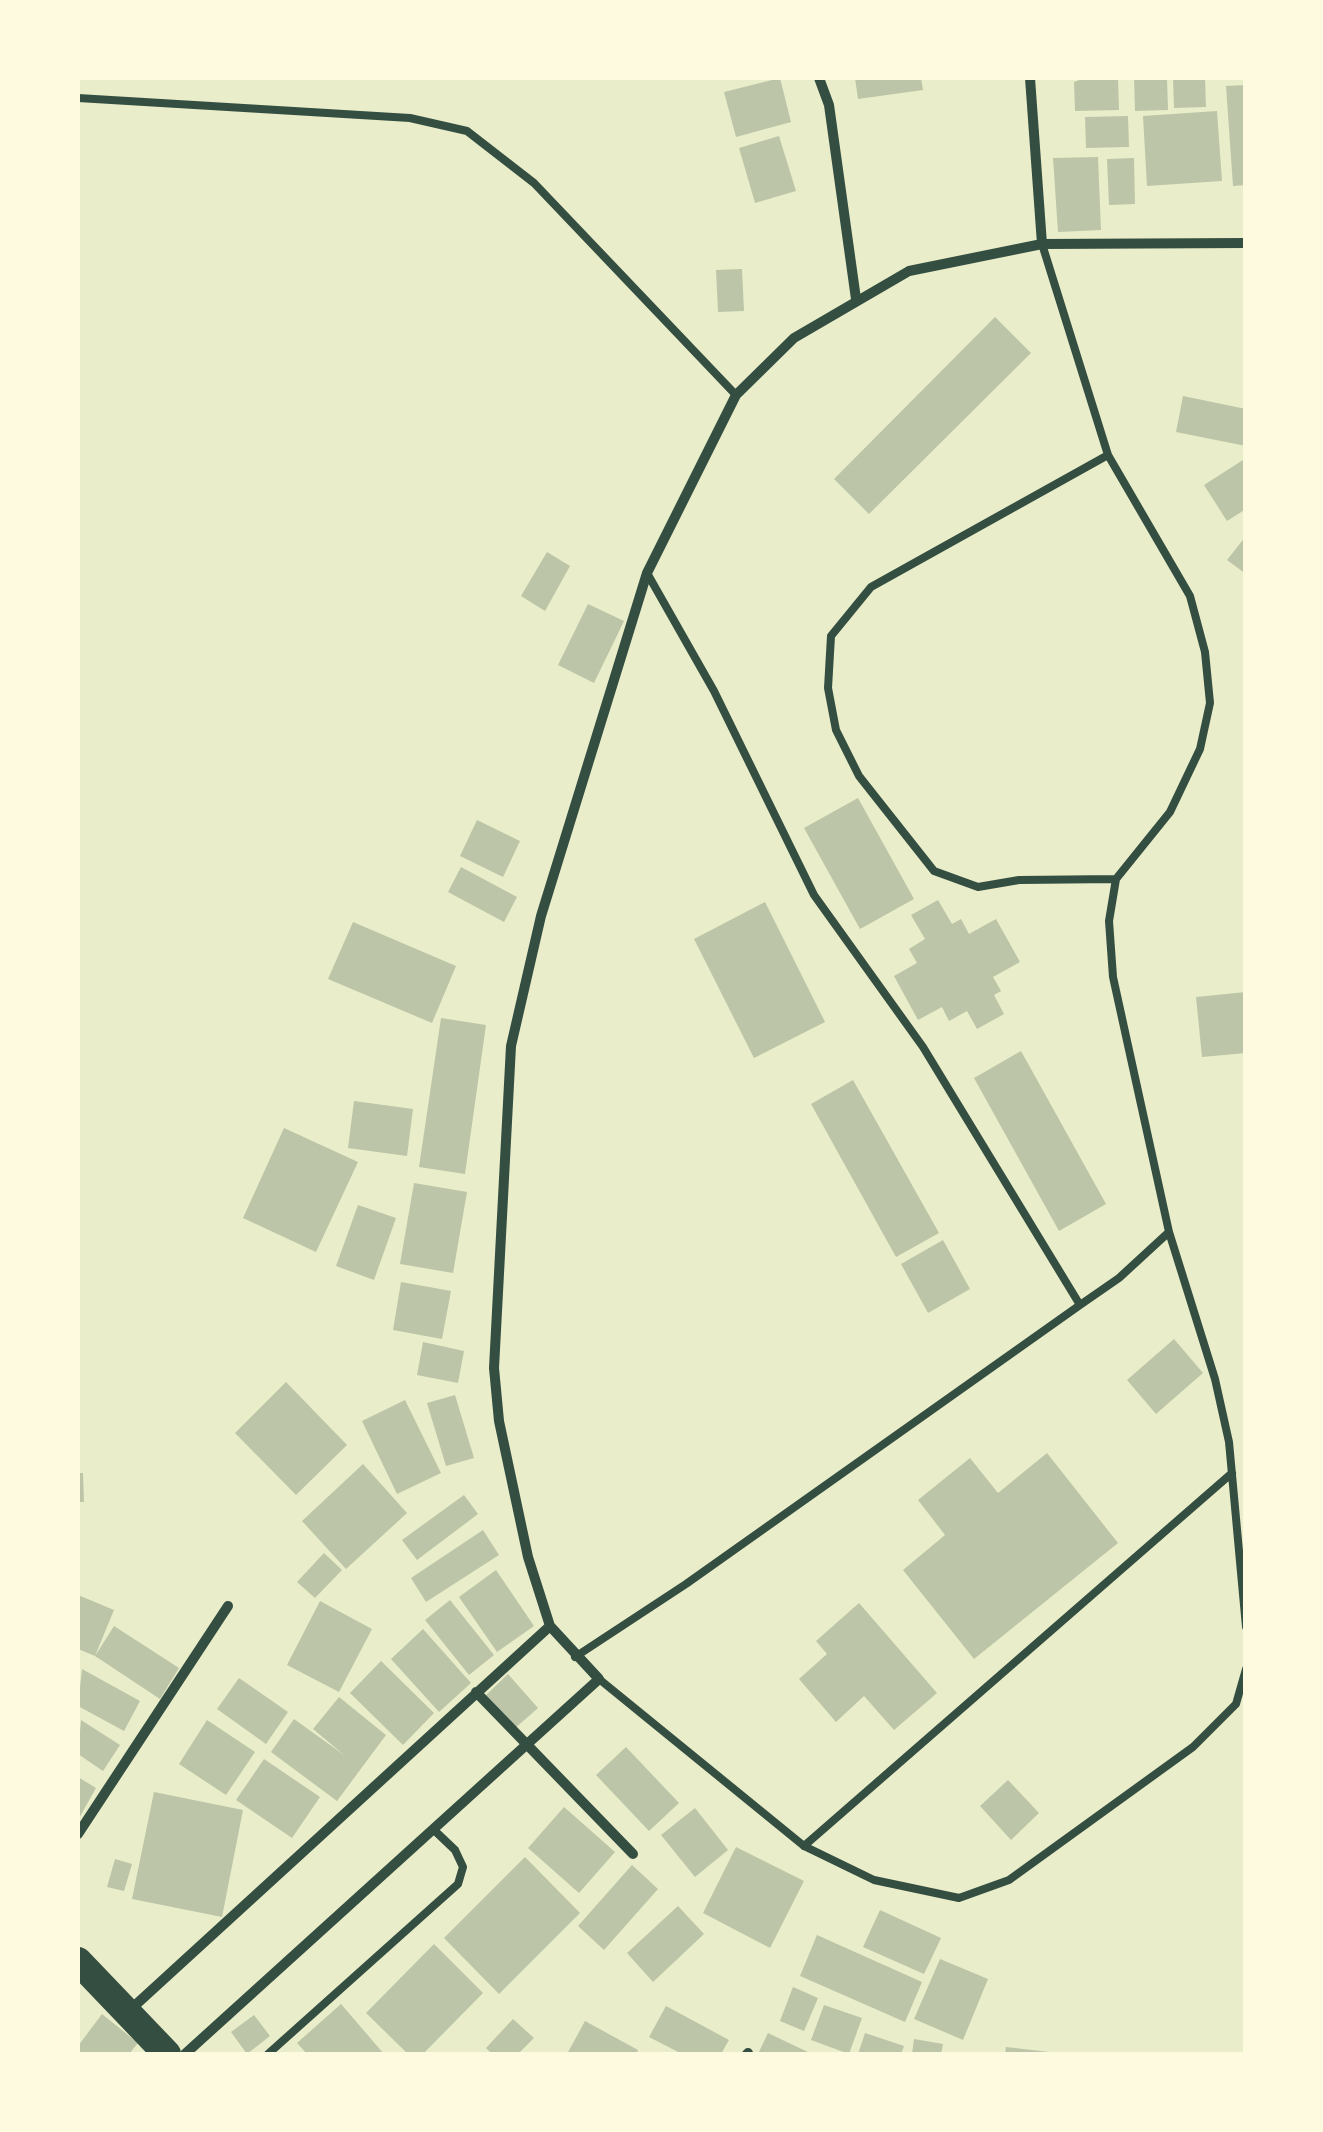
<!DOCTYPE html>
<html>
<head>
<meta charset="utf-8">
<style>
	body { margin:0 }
	#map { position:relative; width:1323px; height:2132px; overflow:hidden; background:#e9edc9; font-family:Montserrat,sans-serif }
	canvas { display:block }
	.frame { position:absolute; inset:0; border:80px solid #fefae0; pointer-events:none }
</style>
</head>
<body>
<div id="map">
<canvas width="1323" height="2132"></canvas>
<div class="frame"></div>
</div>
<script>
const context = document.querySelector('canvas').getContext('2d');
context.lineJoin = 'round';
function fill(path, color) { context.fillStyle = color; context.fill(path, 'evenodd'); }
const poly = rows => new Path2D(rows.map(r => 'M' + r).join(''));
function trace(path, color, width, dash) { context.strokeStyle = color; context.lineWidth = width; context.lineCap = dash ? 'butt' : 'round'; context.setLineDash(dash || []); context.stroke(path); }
fill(poly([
	[780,78,791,122,736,137,724,92],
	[855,78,921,78,923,90,858,99],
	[1085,78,1118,78,1119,110,1075,111,1074,82],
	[1134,78,1167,78,1168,110,1135,111],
	[1173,78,1205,78,1206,107,1174,108],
	[1246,85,1246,185,1233,186,1226,86],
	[1217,111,1222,181,1147,186,1143,116],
	[1128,116,1129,147,1086,148,1085,117],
	[779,136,796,191,755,203,739,148],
	[1098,157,1101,230,1058,232,1053,158],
	[1134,158,1135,204,1109,205,1107,159],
	[742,269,744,311,718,312,716,270],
	[995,317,1031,353,869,514,834,479],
	[1183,396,1246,409,1246,446,1176,432],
	[1243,460,1246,509,1227,521,1204,485],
	[1246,536,1246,574,1227,560],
	[547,552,570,566,545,611,521,596],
	[588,604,624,621,594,683,558,665],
	[858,798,914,899,860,929,804,828],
	[477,820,520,841,503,877,460,856],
	[461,867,517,897,504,922,448,892],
	[938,900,952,924,961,919,969,934,996,919,1020,962,993,977,1001,991,994,995,1004,1014,977,1029,967,1011,949,1021,942,1007,918,1020,894,976,917,963,909,949,925,939,911,915],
	[765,902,825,1022,754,1058,694,939],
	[353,922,456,966,432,1023,328,979],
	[1246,992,1246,1053,1202,1057,1196,997],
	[441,1018,486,1025,465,1174,419,1167],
	[1021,1051,1106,1204,1059,1231,974,1078],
	[853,1080,939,1233,896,1257,811,1104],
	[354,1101,413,1109,407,1156,348,1148],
	[284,1128,358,1162,316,1252,243,1218],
	[414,1183,467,1192,453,1273,400,1264],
	[358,1205,396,1218,374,1280,336,1266],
	[943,1240,970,1289,928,1313,901,1264],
	[401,1282,451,1291,442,1339,393,1330],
	[1174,1339,1203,1373,1156,1414,1127,1380],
	[423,1342,464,1351,458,1383,417,1375],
	[286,1382,347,1445,296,1495,235,1433],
	[455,1395,474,1458,446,1466,427,1403],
	[405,1400,441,1473,397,1494,362,1421],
	[1047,1453,1118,1543,974,1659,903,1570,945,1535,918,1500,970,1458,998,1493],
	[363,1464,407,1513,346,1569,302,1521],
	[78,1473,83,1473,84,1502,78,1502],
	[464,1495,478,1514,417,1560,402,1540],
	[483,1530,499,1555,426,1602,411,1578],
	[324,1553,342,1570,315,1598,297,1582],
	[496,1570,534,1626,497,1652,459,1597],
	[78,1595,114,1610,95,1656,78,1649],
	[450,1600,494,1655,469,1675,425,1620],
	[320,1601,372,1629,339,1692,287,1665],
	[859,1603,937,1693,894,1730,864,1696,836,1722,799,1679,827,1654,816,1641],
	[114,1626,179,1668,160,1699,95,1656],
	[423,1629,471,1683,439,1712,391,1659],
	[381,1661,434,1713,403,1745,350,1693],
	[82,1669,140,1701,124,1731,78,1706],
	[508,1674,538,1708,513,1730,483,1698],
	[239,1678,288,1712,266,1744,217,1709],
	[339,1697,386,1735,337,1801,271,1752,294,1719,344,1755,313,1729],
	[81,1720,120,1745,103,1771,78,1754],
	[207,1720,255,1752,226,1795,179,1764],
	[626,1747,679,1803,649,1831,596,1775],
	[264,1759,320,1797,292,1838,236,1800],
	[78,1777,96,1788,78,1820],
	[1008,1780,1039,1813,1011,1840,980,1806],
	[154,1792,243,1810,222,1917,132,1899],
	[564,1807,615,1852,579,1893,528,1848],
	[695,1808,728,1850,695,1877,661,1835],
	[736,1847,804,1881,770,1948,703,1913],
	[525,1857,580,1913,499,1994,444,1938],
	[115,1859,132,1864,124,1891,107,1887],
	[632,1865,658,1889,604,1950,578,1926],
	[678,1906,704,1934,653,1982,627,1953],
	[880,1910,941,1938,924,1974,863,1947],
	[817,1935,922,1982,905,2022,800,1976],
	[434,1944,483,1993,423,2054,408,2054,366,2013],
	[940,1959,988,1979,963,2040,914,2019],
	[793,1987,818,1998,804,2031,780,2021],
	[341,2004,384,2054,307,2054,297,2043],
	[824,2005,862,2018,849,2054,811,2040],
	[666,2006,729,2040,721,2054,682,2054,649,2037],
	[102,2014,138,2043,129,2054,78,2054,78,2046],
	[254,2015,270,2036,247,2054,231,2032],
	[513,2019,534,2038,518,2054,492,2054,486,2048],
	[585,2021,638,2050,636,2054,567,2054],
	[768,2033,812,2054,758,2054],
	[865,2033,904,2046,901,2054,858,2054],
	[914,2039,943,2044,941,2054,912,2054],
	[1006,2047,1049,2052,1049,2054,1005,2054]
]), '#bcc5a7');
trace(poly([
	[78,98,410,118,467,131,534,183,736,395],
	[1108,455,871,587,831,636,828,688,836,730,859,776,934,871,978,887,1019,880,1116,879],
	[647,573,714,691,814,895,923,1047,1080,1305,1119,1278,1169,1232,1113,977,1109,921,1116,879,1170,812,1200,749,1210,703,1205,652,1190,596,1108,455,1042,244],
	[1169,1232,1215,1379,1229,1442,1246,1627],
	[575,1657,686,1584,1080,1305],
	[599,1679,804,1846,874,1880,959,1898,1009,1880,1193,1747,1236,1704,1246,1669],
	[804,1846,1232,1473],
	[268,2054,458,1884,463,1867,455,1850,434,1830]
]), '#344e41', 8);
trace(poly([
	[819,78,829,105,856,299],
	[1030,78,1042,244],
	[476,1692,633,1854],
	[78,1834,228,1606],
	[130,2010,550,1626],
	[185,2054,599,1679,550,1626,528,1557,499,1421,494,1368,511,1046,541,916,647,573,736,395,794,338,909,271,1042,244,1246,243],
	[747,2054,748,2053]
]), '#344e41', 10);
trace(poly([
	[78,1961,167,2054]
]), '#344e41', 28);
</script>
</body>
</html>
